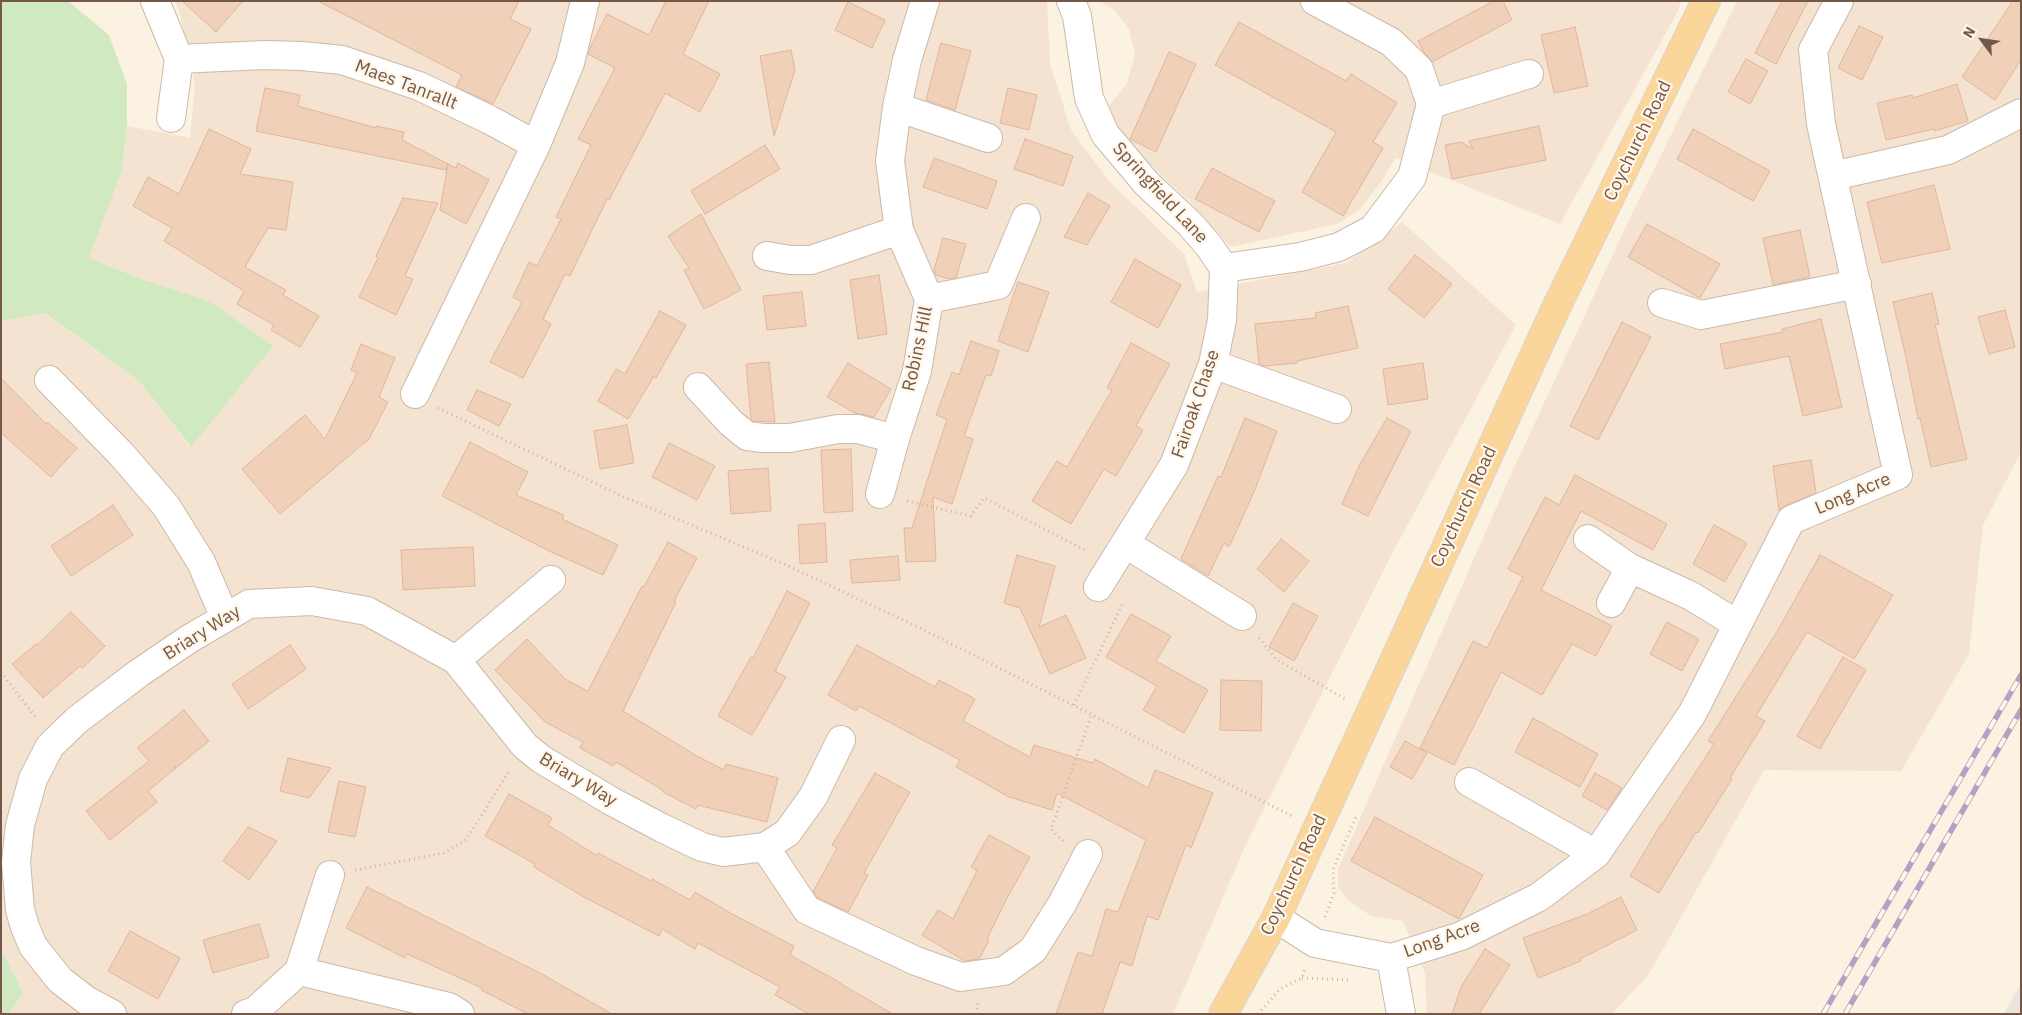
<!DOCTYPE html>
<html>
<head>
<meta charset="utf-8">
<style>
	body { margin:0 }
	#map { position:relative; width:2022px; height:1015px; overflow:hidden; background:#fcf2e2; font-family:"IBM Plex Sans",sans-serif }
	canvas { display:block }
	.frame { position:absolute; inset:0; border:2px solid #735849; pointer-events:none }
	.north { position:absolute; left:1957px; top:15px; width:50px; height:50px; -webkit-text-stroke:4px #fff6e8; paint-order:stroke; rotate:301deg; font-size:14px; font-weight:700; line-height:20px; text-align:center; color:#735849 }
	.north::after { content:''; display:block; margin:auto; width:18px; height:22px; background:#735849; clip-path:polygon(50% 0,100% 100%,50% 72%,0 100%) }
</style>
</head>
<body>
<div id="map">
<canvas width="2022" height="1015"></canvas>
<div class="frame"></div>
<div class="north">N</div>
</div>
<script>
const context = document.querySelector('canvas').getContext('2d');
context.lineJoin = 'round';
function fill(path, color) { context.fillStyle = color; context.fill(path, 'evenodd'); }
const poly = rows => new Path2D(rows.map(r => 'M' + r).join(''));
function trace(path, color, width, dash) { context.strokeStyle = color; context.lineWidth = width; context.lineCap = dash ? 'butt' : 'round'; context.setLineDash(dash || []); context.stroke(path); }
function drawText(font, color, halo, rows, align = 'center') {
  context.font = font + ' "IBM Plex Sans",sans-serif'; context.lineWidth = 4.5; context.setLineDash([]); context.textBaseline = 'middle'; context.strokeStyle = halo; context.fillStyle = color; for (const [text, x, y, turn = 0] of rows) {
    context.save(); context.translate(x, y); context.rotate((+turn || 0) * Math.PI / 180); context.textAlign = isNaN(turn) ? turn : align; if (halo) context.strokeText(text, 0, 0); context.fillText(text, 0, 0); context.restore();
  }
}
fill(poly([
	[175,1,1047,1,1050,64,1071,130,1110,182,1184,254,1197,292,1346,263,1378,241,1402,222,1516,325,1393,552,1245,846,1173,1014,1,1014,1,321,44,313,139,381,190,447,147,281,89,258,122,171,127,126,190,138,195,84,180,14],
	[1099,1,1681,1,1677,13,1560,224,1396,158,1379,185,1360,209,1337,224,1231,247,1191,203,1135,150,1109,115,1109,106,1127,83,1135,54,1129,29,1114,10],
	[1737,1,2021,1,2021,452,1983,525,1969,654,1901,771,1764,770,1649,974,1612,1014,1427,1014,1425,973,1403,921,1371,916,1348,900,1338,887,1338,869,1507,483,1628,222]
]), '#f3e3d0');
fill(poly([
	[2021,983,2021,1014,2004,1014]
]), '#ebe3dd');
fill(poly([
	[1,1,68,1,109,35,127,84,127,126,122,171,89,258,147,281,209,301,273,346,191,447,139,381,45,313,1,321],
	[1,952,6,959,23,993,8,1014,1,1014]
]), '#d1e9c1');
const building = poly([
	[182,1,243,1,216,32,182,1],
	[318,1,519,1,510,19,531,29,493,104,456,87,462,75,318,1],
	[666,1,709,1,683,54,720,74,700,112,665,93,609,200,607,199,570,276,565,274,543,319,551,324,523,378,490,362,522,302,513,297,529,262,537,266,561,219,556,217,591,145,578,139,615,68,588,54,590,48,607,14,649,35,666,1],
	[1494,1,1503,1,1512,20,1432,62,1423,51,1418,41,1494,1],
	[1782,1,1808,1,1776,64,1755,53,1782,1],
	[2013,1,2021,1,2021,60,1995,100,1962,77,2013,1],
	[848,2,885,20,872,48,835,30,848,2],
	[1239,22,1346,81,1351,74,1397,103,1373,142,1383,148,1343,216,1302,192,1336,132,1215,65,1239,22],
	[1859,26,1883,37,1862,80,1838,68,1859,26],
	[1575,27,1588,86,1554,93,1541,35,1575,27],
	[941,43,971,51,955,110,926,100,941,43],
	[791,50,795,70,774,136,760,56,791,50],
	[1169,52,1196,64,1156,152,1130,139,1169,52],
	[1746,59,1768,71,1750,104,1728,92,1746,59],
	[1957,84,1968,121,1934,131,1934,129,1886,140,1877,103,1912,95,1913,98,1957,84],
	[265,88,300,95,298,106,376,128,376,126,404,132,402,140,448,164,446,170,256,131,265,88],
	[1008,88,1037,95,1029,130,1000,123,1008,88],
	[1539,126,1546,160,1452,179,1445,145,1461,142,1473,149,1469,141,1539,126],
	[209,129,251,149,240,174,293,182,286,230,268,228,245,267,286,290,283,295,319,316,300,347,271,330,274,325,237,304,244,291,164,241,172,228,133,206,148,177,179,194,209,129],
	[1693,129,1770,171,1753,201,1677,159,1693,129],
	[1025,139,1073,156,1063,186,1014,169,1025,139],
	[765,145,780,169,705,214,691,191,765,145],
	[934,158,997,181,987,209,923,187,934,158],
	[458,163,489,180,466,224,440,210,448,164,456,168,458,163],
	[1212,168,1275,201,1259,232,1195,199,1212,168],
	[1934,185,1950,249,1882,263,1867,202,1934,185],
	[1088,193,1110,206,1087,245,1064,237,1088,193],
	[403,198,438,203,405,276,413,279,396,315,359,297,378,258,376,256,403,198],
	[701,214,741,290,704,309,684,270,689,268,668,236,701,214],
	[1647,224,1720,264,1700,298,1628,257,1647,224],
	[1800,230,1810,277,1773,285,1763,238,1800,230],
	[943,238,966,244,956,278,949,279,936,275,934,270,943,238],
	[1415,255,1452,284,1424,318,1388,289,1415,255],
	[1135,259,1181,285,1158,328,1111,302,1135,259],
	[879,275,887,334,858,339,850,280,879,275],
	[1018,282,1049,292,1028,352,998,341,1018,282],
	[802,292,806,326,767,330,763,296,802,292],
	[1932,293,1939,324,1935,325,1967,459,1931,467,1920,418,1918,419,1906,357,1893,302,1932,293],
	[1348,306,1358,348,1297,361,1297,363,1264,366,1259,364,1255,324,1316,318,1315,313,1348,306],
	[2005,310,2015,347,1989,354,1978,317,2005,310],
	[660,311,686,325,656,378,654,376,628,419,598,401,616,369,625,374,660,311],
	[1821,319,1842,407,1803,416,1789,356,1725,369,1720,344,1783,332,1782,329,1821,319],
	[1622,322,1651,337,1598,440,1570,426,1622,322],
	[971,341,999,351,991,376,986,375,964,436,973,439,952,504,933,497,936,561,906,562,904,528,912,528,947,419,936,415,952,372,959,375,971,341],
	[1131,343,1170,364,1136,426,1143,430,1116,476,1104,469,1071,524,1032,501,1057,461,1067,467,1112,390,1107,388,1131,343],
	[361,344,395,358,379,397,388,402,369,439,280,514,242,469,305,415,325,439,357,373,351,370,361,344],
	[769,362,775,422,753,421,751,419,746,364,769,362],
	[848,363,891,389,874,417,855,413,827,397,848,363],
	[1423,363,1428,399,1388,405,1383,369,1423,363],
	[1,378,46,424,47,422,77,448,51,477,1,433,1,378],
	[477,390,511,404,499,426,467,410,477,390],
	[1245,418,1277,431,1254,492,1229,547,1224,543,1208,576,1181,559,1218,476,1221,477,1245,418],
	[1387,418,1411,431,1368,516,1342,504,1359,466,1387,418],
	[627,425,634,463,600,469,594,431,627,425],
	[470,442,528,472,516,495,564,515,562,519,618,545,603,575,549,551,442,496,470,442],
	[669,443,715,466,697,500,652,477,669,443],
	[851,449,853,511,824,513,821,450,851,449],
	[1811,460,1816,493,1785,506,1779,510,1773,466,1811,460],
	[768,468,771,511,731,514,728,471,768,468],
	[1575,475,1667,524,1653,550,1581,511,1541,590,1612,626,1596,656,1572,644,1542,695,1501,672,1454,765,1420,748,1473,641,1487,648,1523,577,1508,569,1545,497,1559,505,1575,475],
	[113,505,133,535,71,576,51,546,113,505],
	[825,523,827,562,800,564,798,525,825,523],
	[1714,525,1747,543,1725,582,1693,564,1714,525],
	[1281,539,1309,561,1284,592,1257,569,1281,539],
	[668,542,697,558,674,601,676,602,623,711,697,756,724,770,726,764,778,778,767,822,698,805,696,809,663,792,664,791,616,762,613,766,580,748,583,742,545,722,495,670,527,639,565,679,588,691,642,586,644,587,668,542],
	[473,547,475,586,403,590,401,550,473,547],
	[1017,555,1055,566,1039,627,1066,615,1086,658,1050,674,1020,608,1004,603,1017,555],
	[1820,555,1893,595,1854,659,1807,632,1756,716,1765,721,1730,778,1732,779,1698,833,1696,832,1659,893,1630,876,1661,824,1662,824,1714,744,1708,741,1778,630,1820,555],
	[898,556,900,580,852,583,850,560,898,556],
	[787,591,810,603,775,671,786,677,752,735,718,716,751,657,753,658,787,591],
	[1293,603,1318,616,1294,661,1269,647,1293,603],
	[71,612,105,646,83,668,80,666,43,698,12,664,36,644,37,645,71,612],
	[1131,614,1171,636,1156,661,1208,690,1184,733,1143,710,1157,686,1106,657,1131,614],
	[1667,622,1699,639,1682,671,1650,654,1667,622],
	[290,645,306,669,248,709,232,684,290,645],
	[857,645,935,687,939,680,975,699,963,721,1030,757,1034,745,1093,763,1095,759,1148,788,1155,770,1213,793,1191,848,1186,845,1158,920,1147,916,1132,966,1120,962,1102,1014,1056,1014,1078,952,1092,956,1106,909,1118,912,1146,840,1057,793,1052,810,1009,797,956,767,960,760,859,706,856,711,828,695,857,645],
	[1843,657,1866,670,1820,749,1797,736,1843,657],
	[1221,680,1262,681,1261,731,1220,730,1221,680],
	[184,710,209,741,177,767,174,767,176,768,148,791,157,802,110,840,86,811,149,761,137,748,184,710],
	[1533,718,1598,754,1580,787,1515,752,1533,718],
	[1405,741,1427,753,1412,779,1390,767,1405,741],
	[288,758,331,768,309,798,280,791,288,758],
	[875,773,910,792,864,873,868,875,848,912,818,898,813,892,837,848,832,845,875,773],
	[1595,773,1622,788,1607,810,1582,796,1595,773],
	[339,781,366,787,355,837,328,832,339,781],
	[509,794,552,818,548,825,596,855,598,853,651,881,652,879,690,900,695,892,734,915,794,946,790,955,841,983,841,984,893,1014,809,1014,775,995,780,987,698,943,695,949,662,929,659,936,582,896,534,867,535,864,485,836,509,794],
	[1375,817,1483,875,1459,919,1351,861,1375,817],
	[248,827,277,841,249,880,223,861,248,827],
	[989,835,1030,857,1005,902,987,939,989,940,979,959,965,961,922,935,938,910,953,919,977,871,971,867,989,835],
	[367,887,540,973,612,1014,528,1014,481,990,482,988,407,954,405,958,346,928,367,887],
	[1621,897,1637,930,1580,959,1581,961,1538,978,1523,938,1587,914,1621,897],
	[259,924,269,957,213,973,203,940,259,924],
	[130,931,180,958,158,999,108,971,130,931],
	[1485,949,1510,965,1479,1014,1452,1014,1461,987,1485,949]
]);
fill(building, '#f1d0ba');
trace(building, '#e3b69a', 1);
const minor = poly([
	[155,1,179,59,264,55,302,56,342,60,419,86,490,120,536,145],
	[1071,1,1077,16,1089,98,1105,134,1147,184,1190,224,1209,246,1224,268],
	[1431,104,1529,74],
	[897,107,988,138],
	[171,118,179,59],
	[1833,176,1948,150,2021,113],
	[767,256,790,260,811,260,899,230],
	[929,299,998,285,1026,218],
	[1662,303,1701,315,1857,284],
	[1213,364,1337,409],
	[49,380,122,455,166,506,201,562,225,618],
	[698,387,731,423,747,436,763,438,790,438,838,429,858,429,895,439],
	[415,394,536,145,570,63,585,1],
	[880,494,895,439,917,371,929,299,899,230,890,161,897,107,907,60,925,1],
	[1588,539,1630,568,1691,596,1737,624],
	[1126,544,1242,616],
	[1098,587,1174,465,1213,364,1222,320,1224,268,1300,257,1339,247,1373,229,1412,177,1431,104,1419,69,1391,42,1315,1],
	[1611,603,1630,568],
	[456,660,551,580],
	[1469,782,1596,854],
	[765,847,807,910,916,961,961,977,1004,971,1033,950,1062,904,1088,854],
	[1276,918,1315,943,1391,958,1461,936,1539,897,1596,854,1692,714,1791,520,1898,475,1821,124,1813,50,1839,1],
	[1391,958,1401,1014],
	[299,971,330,875],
	[112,1014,86,1000,60,980,33,946,25,927,20,910,16,862,20,825,33,779,50,746,77,720,139,673,189,639,249,604,312,601,367,611,456,660,525,746,541,759,611,801,662,828,702,847,723,852,765,847,787,833,813,797,841,740],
	[246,1014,255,1011,299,971,449,1007,460,1014]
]);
const major = poly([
	[1223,1014,1276,918,1555,310,1706,1]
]);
trace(minor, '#cdb9a9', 30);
trace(major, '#dbd4d0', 30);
trace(poly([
	[438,408,624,497,782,563,924,630,1292,816],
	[907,501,971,516,984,498,1087,551],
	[1259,638,1277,660,1347,700],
	[1,672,37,719],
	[1074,705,1122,605],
	[1063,841,1051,829,1092,714],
	[355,870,444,853,466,840,510,770],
	[1325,917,1334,893,1333,870,1356,817],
	[1302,978,1348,980],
	[976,1014,978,1002],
	[1258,1014,1280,989,1302,978,1305,969]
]), '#d5b39d', 3, [1, 4]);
trace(minor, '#fff', 28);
trace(major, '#fad69b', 28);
const rail = poly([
	[1823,1014,2021,675],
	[1845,1014,2021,710]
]);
trace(rail, '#b4a1c4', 5.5);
trace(rail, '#fff6e8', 4, [11]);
drawText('18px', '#735849', '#fff6e8', [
	["Maes Tanrallt",406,85,21],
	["Coychurch Road",1638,141,-64],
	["Springfield Lane",1160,193,47],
	["Robins Hill",918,349,-78],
	["Fairoak Chase",1196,404,-71],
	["Long Acre",1853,494,-23],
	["Coychurch Road",1464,507,-65],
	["Briary Way",202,633,-32],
	["Briary Way",578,780,31],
	["Coychurch Road",1294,875,-65],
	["Long Acre",1442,939,-20]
]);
</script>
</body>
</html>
